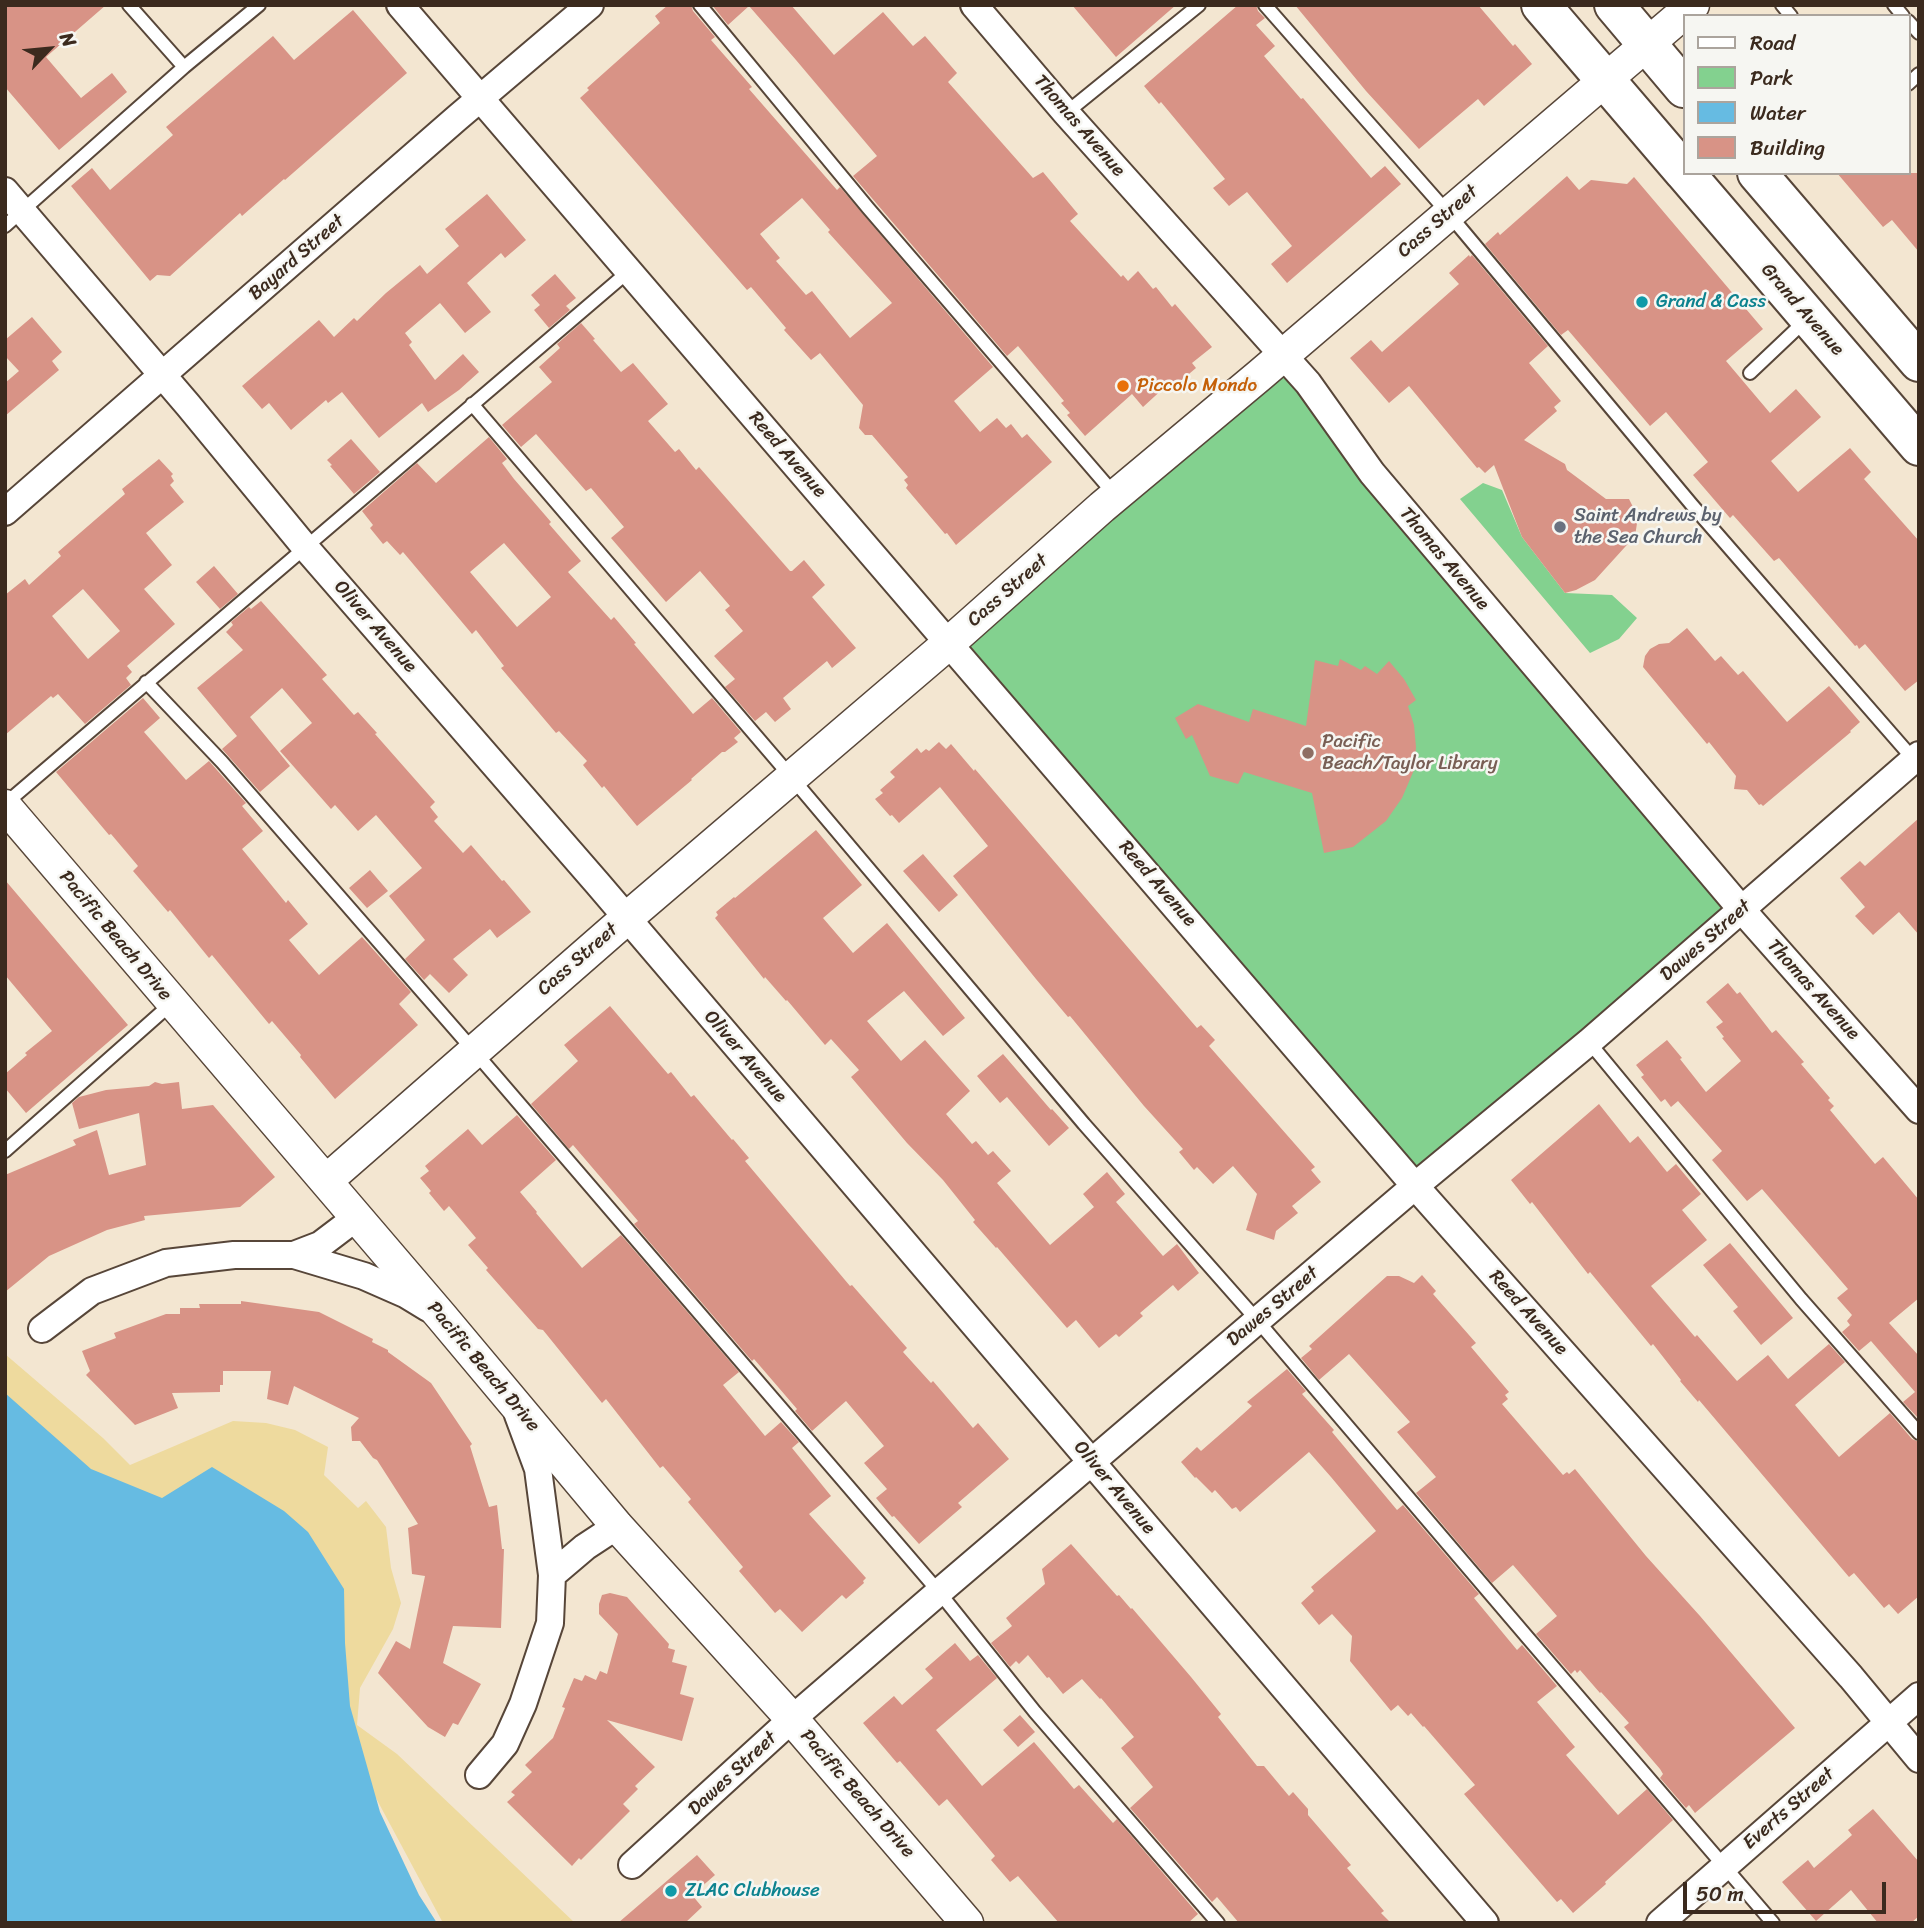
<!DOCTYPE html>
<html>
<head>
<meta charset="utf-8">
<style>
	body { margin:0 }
	#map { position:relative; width:1924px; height:1928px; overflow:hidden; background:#f3e6d1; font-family:Sriracha,sans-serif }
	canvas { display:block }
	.frame { position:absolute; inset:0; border:7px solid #3b2a1e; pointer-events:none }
	.legend { position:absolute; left:1683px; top:14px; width:228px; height:161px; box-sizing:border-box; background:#f6f6f2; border:2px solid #aba49d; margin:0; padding:9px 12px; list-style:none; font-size:21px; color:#3b2a1e }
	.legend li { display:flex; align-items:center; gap:14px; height:35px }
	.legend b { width:35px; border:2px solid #aba49d }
	.north { position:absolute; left:14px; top:14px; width:70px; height:70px; -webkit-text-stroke:5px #f6f6f2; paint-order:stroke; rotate:64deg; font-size:19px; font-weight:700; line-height:28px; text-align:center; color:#3b2a1e }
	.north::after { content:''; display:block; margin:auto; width:24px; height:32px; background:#3b2a1e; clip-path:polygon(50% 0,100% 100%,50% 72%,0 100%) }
	.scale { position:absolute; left:1683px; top:1882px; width:203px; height:32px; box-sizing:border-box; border:4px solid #3b2a1e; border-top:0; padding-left:9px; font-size:21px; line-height:24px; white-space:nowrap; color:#3b2a1e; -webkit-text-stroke:5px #f6f6f2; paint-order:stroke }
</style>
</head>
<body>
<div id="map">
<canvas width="1924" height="1928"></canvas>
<div class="frame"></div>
<ul class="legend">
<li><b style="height:9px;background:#fff"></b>Road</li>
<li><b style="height:19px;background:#83d18f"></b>Park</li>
<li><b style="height:19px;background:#66bbe2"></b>Water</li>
<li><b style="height:19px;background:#d89386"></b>Building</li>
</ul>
<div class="north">N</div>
<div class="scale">50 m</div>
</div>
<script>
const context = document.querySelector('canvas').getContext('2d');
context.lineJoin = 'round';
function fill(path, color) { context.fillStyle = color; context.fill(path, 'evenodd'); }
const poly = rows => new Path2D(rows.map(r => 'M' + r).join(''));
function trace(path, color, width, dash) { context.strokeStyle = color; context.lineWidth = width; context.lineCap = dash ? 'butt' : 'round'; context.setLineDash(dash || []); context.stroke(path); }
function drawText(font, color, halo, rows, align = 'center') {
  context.font = font + ' Sriracha,sans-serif'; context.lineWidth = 5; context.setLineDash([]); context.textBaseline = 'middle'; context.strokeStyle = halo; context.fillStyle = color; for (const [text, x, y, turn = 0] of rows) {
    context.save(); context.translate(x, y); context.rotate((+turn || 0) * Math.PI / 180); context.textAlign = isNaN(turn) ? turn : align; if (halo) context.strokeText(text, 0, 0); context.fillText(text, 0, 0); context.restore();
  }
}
fill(poly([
	[1281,369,1734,906,1423,1177,1167,882,967,642],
	[1483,483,1502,490,1522,537,1565,593,1612,595,1637,618,1619,639,1590,653,1460,499]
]), '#83d18f');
fill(poly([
	[5,1354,103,1438,130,1465,233,1421,266,1423,295,1430,328,1447,324,1475,358,1508,366,1501,386,1527,391,1568,401,1603,393,1629,360,1688,357,1725,397,1754,575,1923,443,1923,324,1701,160,1500,5,1473]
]), '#eeda9e');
fill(poly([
	[5,1393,91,1469,162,1498,212,1467,284,1511,308,1532,344,1589,345,1643,350,1706,380,1812,419,1895,437,1923,5,1923]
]), '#66bbe2');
fill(poly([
	[5,5,106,5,46,57,81,98,112,73,127,92,59,150,5,87],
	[668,5,691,5,693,11,715,37,711,40,752,87,749,89,837,190,840,187,993,367,954,401,980,432,997,418,1006,428,1011,424,1022,438,1027,434,1052,462,956,545,947,533,945,534,906,488,908,485,904,480,908,477,872,435,865,435,859,428,863,405,820,353,811,360,784,330,786,328,751,287,747,290,580,98,589,90,587,88,660,23,655,16],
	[802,198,830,230,828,232,892,303,850,338,812,291,806,295,776,261,780,258,760,234],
	[712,5,791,5,834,55,883,12,913,46,925,36,957,73,948,82,1033,178,1043,172,1078,214,1070,221,1121,277,1123,275,1128,281,1138,271,1153,289,1156,287,1172,307,1175,304,1212,347,1192,363,1196,368,1170,390,1166,386,1143,407,1132,394,1085,436,1067,415,1070,413,1061,403,1064,401,1018,346,1007,356,853,176,877,156,796,60,749,6,728,25],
	[1072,5,1176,5,1116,57],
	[1238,5,1256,5,1258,11,1265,18,1256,25,1275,46,1264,56,1301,99,1303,98,1371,178,1385,166,1401,184,1287,283,1271,264,1292,246,1247,192,1229,206,1213,188,1225,179,1161,102,1159,104,1144,86],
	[1295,5,1478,5,1513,46,1515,44,1532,64,1484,106,1478,99,1419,149,1366,91],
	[353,10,407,73,285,180,284,179,242,216,240,213,170,276,157,275,150,281,71,186,92,168,110,190,173,135,166,127,273,36,294,60],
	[1837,173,1919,173,1919,252,1892,220,1883,227],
	[1567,176,1579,190,1591,180,1627,184,1634,177,1763,329,1726,361,1770,413,1796,389,1821,417,1771,461,1798,492,1850,448,1871,472,1864,479,1919,541,1919,680,1905,691,1865,644,1859,649,1857,645,1855,646,1779,558,1774,561,1733,515,1730,518,1693,475,1708,462,1666,412,1650,426,1568,330,1561,335,1485,244,1498,232,1500,235],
	[487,194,526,240,505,258,501,253,467,283,491,312,465,333,440,303,405,333,412,342,409,345,435,380,463,354,479,372,459,390,428,412,422,403,379,438,342,392,328,403,326,400,291,430,269,403,262,409,242,386,319,320,334,337,354,318,357,321,386,293,420,265,427,274,459,246,445,229],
	[1469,255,1470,257,1472,255,1548,346,1529,363,1561,401,1554,407,1557,411,1524,440,1565,464,1567,470,1606,499,1629,499,1638,517,1635,536,1595,580,1576,590,1565,593,1522,537,1494,465,1485,473,1479,467,1477,468,1409,386,1389,403,1350,358,1371,340,1382,352,1459,284,1449,273],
	[555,274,576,298,566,306,570,310,549,328,534,310,540,305,531,295],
	[32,317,62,352,52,361,59,370,5,416,5,383,19,371,5,356,5,340],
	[581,323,595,339,593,340,621,372,633,363,668,404,648,421,675,452,679,449,696,470,699,467,790,571,792,571,804,560,825,585,812,597,856,648,832,668,827,661,783,698,791,709,775,722,766,712,755,721,725,687,735,679,714,656,743,631,725,610,730,606,700,571,666,602,611,538,624,527,591,488,586,491,536,434,521,447,502,425,552,382,539,367,560,348,557,344],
	[489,437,507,459,502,463,514,479,551,522,549,524,581,561,568,572,611,620,614,617,636,643,634,644,693,714,712,698,741,732,734,738,738,742,725,752,722,752,691,779,692,780,637,826,604,786,602,788,583,765,587,761,559,731,556,733,501,668,504,666,476,630,472,634,403,552,400,555,387,541,383,544,370,528,373,525,362,511,417,463,436,483],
	[504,543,551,597,517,627,470,572],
	[351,439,380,472,354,494,330,466,332,465,327,460],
	[159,459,173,474,171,476,174,481,170,485,184,502,146,533,172,565,144,589,175,624,127,666,132,672,126,678,131,685,85,724,58,694,53,698,51,696,5,735,5,595,25,579,29,585,61,556,58,552,125,494,122,489],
	[83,589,120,631,88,659,52,616],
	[214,566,238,594,220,609,196,582],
	[261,601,327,675,322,679,354,715,358,712,377,733,375,734,435,802,430,807,438,817,434,821,463,853,471,845,502,881,504,880,531,912,497,938,490,929,453,959,468,975,449,993,430,974,424,980,405,959,425,940,389,896,422,868,376,815,358,831,335,805,331,809,280,751,312,723,282,688,250,717,290,766,260,792,222,749,237,736,197,688,243,650,226,632,233,625,231,622,249,607,251,609],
	[1687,628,1715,661,1721,656,1738,675,1743,671,1787,722,1829,686,1860,722,1850,731,1851,732,1763,806,1761,804,1759,805,1747,790,1734,789,1736,776,1709,742,1707,744,1643,667,1645,656,1650,649,1659,644,1669,643],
	[1340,659,1361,670,1365,666,1377,674,1389,661,1404,679,1416,700,1408,706,1414,725,1416,747,1414,770,1402,798,1386,821,1353,847,1324,853,1312,793,1244,772,1238,784,1210,776,1192,735,1186,739,1175,718,1198,704,1249,722,1253,709,1306,726,1315,660,1338,666],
	[143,698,160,718,144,732,186,780,209,761,246,803,242,806,263,831,242,849,286,903,288,900,308,924,289,940,319,975,362,937,411,992,399,1004,418,1025,335,1099,300,1057,301,1055,272,1021,269,1024,212,955,209,958,170,910,168,912,156,898,133,871,138,866,111,834,109,835,56,772],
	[939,742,946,749,951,744,974,771,975,769,1197,1028,1201,1025,1215,1040,1209,1046,1315,1167,1311,1170,1321,1182,1292,1206,1298,1213,1276,1231,1274,1240,1246,1230,1257,1194,1233,1166,1213,1184,1197,1167,1194,1170,1179,1152,1183,1149,1144,1106,1070,1016,1068,1017,1036,979,953,876,988,846,940,787,899,823,892,815,890,816,875,799,883,793,880,790,895,777,890,772,917,748,921,753,926,749,929,751],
	[1919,818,1919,935,1899,912,1873,935,1855,916,1865,907,1840,878,1860,861,1865,866],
	[816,830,862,885,823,918,853,953,887,923,965,1018,943,1036,904,991,867,1021,901,1061,925,1040,970,1091,946,1114,972,1144,976,1141,988,1155,993,1151,1011,1171,997,1183,1050,1245,1094,1207,1083,1194,1107,1172,1125,1194,1116,1202,1163,1256,1177,1244,1199,1273,1178,1291,1173,1285,1140,1313,1143,1316,1119,1337,1116,1334,1099,1348,1076,1320,1067,1328,997,1247,996,1248,973,1222,975,1220,943,1180,907,1143,851,1077,859,1070,831,1039,825,1045,787,1000,786,1001,765,977,764,979,715,918,718,915,716,912,734,897,735,898],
	[923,854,958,895,939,912,903,871],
	[370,870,388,891,367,908,349,888],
	[5,880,128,1025,26,1113,5,1088,5,1074,27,1055,25,1053,52,1031,5,975],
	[1728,983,1737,994,1740,992,1772,1033,1776,1030,1804,1062,1801,1064,1830,1098,1828,1100,1834,1106,1830,1110,1875,1164,1883,1157,1919,1200,1919,1298,1889,1323,1919,1356,1919,1419,1903,1402,1915,1392,1871,1341,1859,1351,1842,1332,1850,1325,1847,1321,1852,1315,1837,1298,1848,1289,1762,1189,1747,1201,1712,1160,1722,1151,1678,1101,1671,1107,1665,1099,1661,1102,1641,1077,1644,1075,1636,1065,1667,1040,1682,1058,1680,1059,1706,1092,1741,1061,1722,1038,1724,1037,1716,1027,1723,1022,1706,1002],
	[610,1006,668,1074,671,1072,691,1097,694,1095,732,1140,733,1139,749,1158,745,1161,850,1286,852,1285,907,1348,903,1352,931,1383,933,1381,973,1428,978,1423,1009,1459,958,1503,962,1507,919,1544,894,1516,892,1517,876,1498,887,1489,864,1463,884,1446,846,1401,812,1431,795,1411,797,1409,754,1359,752,1361,634,1224,638,1221,573,1145,569,1149,531,1104,578,1061,564,1045],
	[1003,1054,1051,1110,1052,1109,1069,1128,1049,1146,1007,1097,1000,1103,977,1076],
	[155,1082,162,1084,179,1082,182,1109,213,1105,275,1177,240,1207,144,1216,145,1220,107,1230,49,1256,5,1292,5,1175,76,1145,73,1140,97,1130,109,1175,146,1165,139,1113,79,1129,72,1103,79,1097,106,1090,149,1086],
	[1599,1104,1630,1143,1638,1136,1667,1172,1676,1164,1701,1194,1682,1210,1707,1240,1651,1286,1695,1337,1697,1335,1737,1381,1768,1355,1788,1379,1829,1344,1845,1362,1795,1405,1839,1457,1890,1413,1912,1439,1919,1442,1919,1596,1898,1614,1889,1604,1884,1608,1854,1573,1849,1577,1699,1400,1698,1402,1680,1381,1681,1380,1653,1344,1651,1346,1590,1272,1588,1274,1532,1202,1530,1204,1511,1180],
	[517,1115,556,1160,520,1192,537,1212,536,1213,582,1268,621,1235,739,1372,723,1385,765,1436,781,1422,799,1442,792,1448,831,1496,809,1514,866,1578,863,1581,864,1583,846,1599,842,1595,802,1632,780,1609,775,1613,739,1571,743,1567,688,1502,691,1499,663,1466,660,1468,606,1399,602,1403,543,1330,538,1329,486,1270,488,1268,468,1245,476,1238,449,1206,444,1211,429,1193,431,1191,420,1178,429,1171,425,1166,468,1129,482,1145],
	[1730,1243,1793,1318,1761,1345,1733,1311,1738,1307,1703,1265],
	[1422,1275,1436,1291,1433,1294,1476,1343,1471,1347,1509,1392,1505,1395,1508,1399,1502,1404,1563,1475,1567,1472,1569,1474,1575,1469,1646,1556,1700,1616,1795,1728,1695,1813,1689,1805,1686,1808,1660,1778,1663,1774,1660,1769,1624,1727,1629,1723,1601,1692,1600,1693,1580,1670,1577,1673,1575,1670,1571,1674,1536,1634,1557,1616,1513,1565,1492,1583,1416,1493,1436,1477,1397,1432,1410,1422,1349,1354,1319,1380,1301,1358,1312,1349,1309,1346,1387,1276,1399,1276,1414,1283],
	[241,1301,319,1312,373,1339,372,1342,388,1350,388,1352,431,1383,472,1444,470,1446,489,1507,497,1505,502,1549,504,1549,501,1628,453,1626,443,1663,481,1684,458,1725,453,1723,445,1737,428,1727,378,1673,396,1641,410,1649,425,1576,412,1574,408,1528,418,1524,377,1460,373,1458,360,1441,352,1441,351,1427,359,1418,294,1386,288,1405,267,1399,271,1371,223,1371,223,1385,220,1385,220,1392,172,1393,178,1408,135,1425,86,1375,90,1371,82,1351,116,1338,114,1333,166,1314,180,1314,180,1308,200,1308,199,1304,241,1304],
	[1287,1369,1306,1391,1302,1394,1334,1430,1332,1432,1397,1510,1403,1505,1479,1594,1474,1598,1517,1650,1522,1645,1557,1686,1537,1702,1575,1747,1566,1755,1618,1815,1647,1789,1673,1820,1605,1882,1606,1884,1573,1913,1561,1899,1557,1902,1464,1794,1475,1785,1424,1726,1423,1727,1411,1713,1408,1716,1398,1705,1391,1711,1350,1661,1352,1636,1332,1614,1319,1625,1301,1603,1314,1591,1311,1587,1376,1531,1331,1477,1309,1452,1240,1512,1236,1507,1232,1509,1215,1490,1212,1493,1196,1477,1195,1478,1181,1462,1197,1447,1201,1451,1232,1424,1252,1406,1247,1402],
	[1071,1544,1117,1596,1119,1595,1131,1609,1132,1608,1191,1677,1221,1714,1218,1717,1257,1766,1264,1766,1289,1796,1293,1792,1308,1809,1308,1815,1351,1865,1347,1868,1384,1911,1381,1913,1391,1923,1239,1923,1217,1897,1212,1902,1130,1808,1153,1787,1121,1748,1134,1737,1101,1698,1100,1699,1082,1679,1063,1694,1049,1677,1047,1678,1028,1655,1019,1664,1016,1661,1010,1667,991,1643,1012,1626,1006,1618,1045,1584,1042,1569],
	[610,1593,627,1597,669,1644,668,1648,675,1650,672,1662,687,1666,680,1694,694,1698,682,1741,607,1720,655,1767,635,1786,638,1789,623,1804,630,1811,581,1860,579,1858,572,1866,507,1802,515,1795,511,1792,532,1772,525,1765,553,1738,565,1708,562,1707,574,1678,582,1681,585,1675,596,1680,600,1671,607,1674,618,1634,599,1614,599,1604,602,1595],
	[955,1643,970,1661,978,1655,997,1678,936,1730,982,1786,1034,1742,1074,1789,1079,1785,1113,1823,1117,1819,1198,1914,1188,1923,1059,1923,1018,1876,1010,1882,991,1860,995,1856,947,1799,939,1806,900,1761,897,1763,863,1723,894,1696,902,1705,933,1678,925,1669],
	[1020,1715,1035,1732,1018,1747,1003,1730],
	[1873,1809,1919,1862,1919,1916,1911,1923,1878,1923,1851,1890,1816,1921,1782,1882,1808,1860,1814,1868,1852,1835,1848,1830],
	[697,1855,715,1875,692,1895,702,1907,685,1923,618,1923]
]), '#d89386');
const service = poly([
	[129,5,184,67,259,5],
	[700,5,868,208,1116,496],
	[1265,5,1448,213,1692,505,1915,761],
	[1782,5,1791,16],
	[1894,5,1903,16],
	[1908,21,1919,33],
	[1908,84,1919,74],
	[1066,113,1199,5],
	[5,226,184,67],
	[1750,373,1806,320],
	[472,404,792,778,1084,1124,1257,1320,1528,1638,1773,1923],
	[146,682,222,762,474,1051,939,1592,1035,1712,1218,1923],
	[5,804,629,271],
	[1589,1042,1801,1299,1919,1433],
	[5,1151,172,1003]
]);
const minor = poly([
	[400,5,1415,1186,1851,1677,1919,1759],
	[974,5,1066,113,1308,383,1372,473,1742,910,1919,1110],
	[5,191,188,405,305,547,598,884,1485,1923],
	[5,512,457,118,590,5],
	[294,1255,364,1276,405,1294,428,1308],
	[42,1329,92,1291,166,1263,234,1255,294,1255,320,1245,357,1217],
	[518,1415,538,1469,552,1575],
	[479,1775,505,1744,523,1704,550,1623,552,1575,585,1547,617,1526],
	[632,1865,792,1719,939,1592,1415,1186,1589,1042,1919,755],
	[1660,1923,1919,1696]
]);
const tertiary = poly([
	[5,806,441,1316,617,1526,792,1719,967,1923],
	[326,1181,627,918,949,643,1102,507,1260,375,1693,5]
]);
const primary = poly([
	[1541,5,1684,172],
	[1614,5,1684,88],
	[1685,173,1919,446],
	[1757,173,1919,362]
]);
trace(service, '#574639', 16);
trace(minor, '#574639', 30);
trace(tertiary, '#574639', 35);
trace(primary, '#574639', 42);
trace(service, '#fff', 12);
trace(minor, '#fff', 26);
trace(tertiary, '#fff', 32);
trace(primary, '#fff', 38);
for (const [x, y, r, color] of [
	[1642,302,7,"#0f9aa8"],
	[1123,386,7,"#e8710a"],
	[1560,527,7,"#6b7280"],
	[1308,753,7,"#8d6e63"],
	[671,1891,7,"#0f9aa8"]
]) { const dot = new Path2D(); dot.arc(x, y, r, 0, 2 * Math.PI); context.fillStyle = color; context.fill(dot); trace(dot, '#f6f6f2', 2.5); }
drawText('19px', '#3b2a1e', '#f6f6f2', [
	["Thomas Avenue",1079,126,49],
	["Cass Street",1438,222,-41],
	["Bayard Street",297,258,-41],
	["Grand Avenue",1802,310,49],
	["Reed Avenue",787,455,49],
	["Thomas Avenue",1444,559,50],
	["Cass Street",1008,591,-41],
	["Oliver Avenue",375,627,49],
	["Reed Avenue",1157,884,49],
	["Pacific Beach Drive",115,936,50],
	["Dawes Street",1706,941,-41],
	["Cass Street",578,960,-41],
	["Thomas Avenue",1813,990,48],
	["Oliver Avenue",745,1057,49],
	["Dawes Street",1273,1307,-40],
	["Reed Avenue",1528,1313,48],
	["Pacific Beach Drive",483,1367,50],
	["Oliver Avenue",1114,1488,50],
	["Dawes Street",733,1774,-43],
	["Pacific Beach Drive",857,1794,49],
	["Everts Street",1789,1809,-41]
]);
drawText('19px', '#0d838f', '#f6f6f2', [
	["Grand & Cass",1656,302],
	["ZLAC Clubhouse",685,1891]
], 'left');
drawText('19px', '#c56008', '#f6f6f2', [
	["Piccolo Mondo",1137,386]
], 'left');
drawText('19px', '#5b616d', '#f6f6f2', [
	["Saint Andrews by",1574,516],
	["the Sea Church",1574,538]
], 'left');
drawText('19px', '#785e54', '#f6f6f2', [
	["Pacific",1322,742],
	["Beach/Taylor Library",1322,764]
], 'left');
</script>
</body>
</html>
